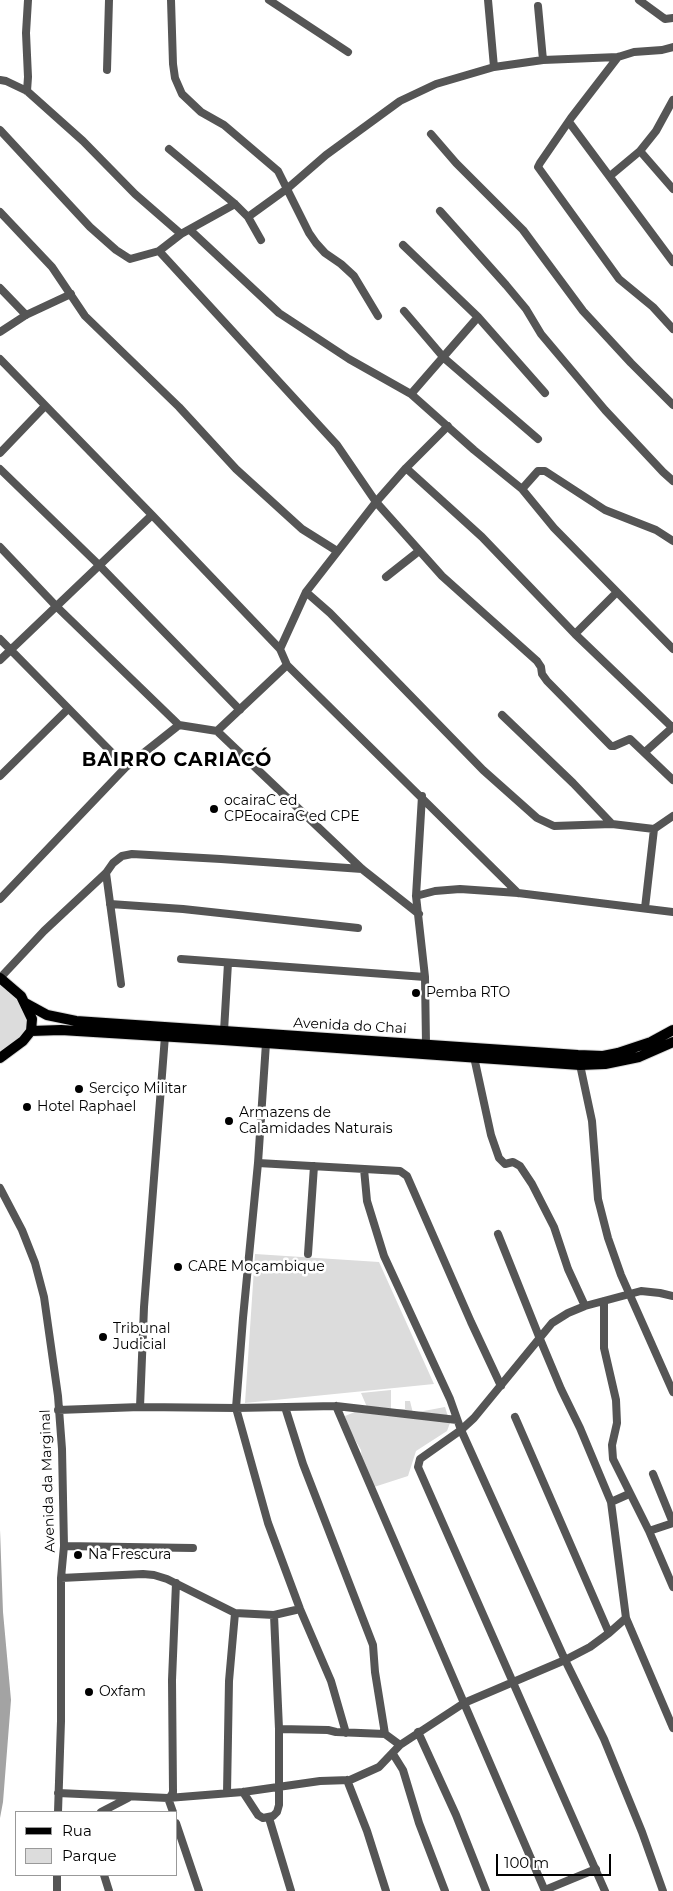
<!DOCTYPE html>
<html>
<head>
<meta charset="utf-8">
<style>
	body { margin:0 }
	#map { position:relative; width:673px; height:1891px; overflow:hidden; background:#fff; font-family:Montserrat,sans-serif }
	canvas { display:block }
	.legend { position:absolute; left:15px; top:1811px; width:162px; height:65px; box-sizing:border-box; background:#fff; border:1px solid #999; margin:0; padding:6px 9px; list-style:none; font-size:15px; color:#000 }
	.legend li { display:flex; align-items:center; gap:10px; height:25px }
	.legend b { width:25px; border:1px solid #999 }
	.scale { position:absolute; left:496px; top:1854px; width:115px; height:22px; box-sizing:border-box; border:2px solid #000; border-top:0; padding-left:6px; font-size:15px; line-height:18px; white-space:nowrap; color:#000; -webkit-text-stroke:4px #fff; paint-order:stroke }
</style>
</head>
<body>
<div id="map">
<canvas width="673" height="1891"></canvas>
<ul class="legend">
<li><b style="height:6px;background:#000"></b>Rua</li>
<li><b style="height:14px;background:#dcdcdc"></b>Parque</li>
</ul>
<div class="scale">100 m</div>
</div>
<script>
const context = document.querySelector('canvas').getContext('2d');
context.lineJoin = 'round';
function fill(path, color) { context.fillStyle = color; context.fill(path, 'evenodd'); }
const poly = rows => new Path2D(rows.map(r => 'M' + r).join(''));
function trace(path, color, width, dash) { context.strokeStyle = color; context.lineWidth = width; context.lineCap = dash ? 'butt' : 'round'; context.setLineDash(dash || []); context.stroke(path); }
function drawText(font, color, halo, rows, align = 'center') {
  context.font = font + ' Montserrat,sans-serif'; context.lineWidth = 5; context.setLineDash([]); context.textBaseline = 'middle'; context.strokeStyle = halo; context.fillStyle = color; for (const [text, x, y, turn = 0] of rows) {
    context.save(); context.translate(x, y); context.rotate((+turn || 0) * Math.PI / 180); context.textAlign = isNaN(turn) ? turn : align; if (halo) context.strokeText(text, 0, 0); context.fillText(text, 0, 0); context.restore();
  }
}
fill(poly([
	[0,981,18,997,29,1020,29,1030,0,1055],
	[255,1254,379,1262,434,1384,245,1403],
	[391,1390,391,1409,405,1409,405,1401,410,1401,413,1413,445,1407,450,1423,447,1431,416,1451,408,1476,374,1487,363,1469,361,1450,347,1426,345,1416,367,1407,361,1393]
]), '#dcdcdc');
fill(poly([
	[0,1530,3,1612,11,1700,3,1802,0,1818]
]), '#a3a3a3');
const major = poly([
	[0,978,21,996,32,1019,31,1031,23,1041,0,1058],
	[25,1003,47,1015,76,1021,578,1055,603,1056,618,1053,651,1042,673,1030],
	[31,1031,61,1030,223,1040,580,1065,605,1064,639,1057,673,1042]
]);
trace(major, '#dbdbdb', 12);
trace(poly([
	[171,0,173,64,175,78,182,94,201,112,224,125,278,171,309,233,316,243,325,253,341,264,354,276,378,316],
	[269,0,348,52],
	[488,0,494,67,543,60,618,57,634,52,662,50,673,47],
	[639,0,665,19,673,18],
	[538,6,543,60],
	[618,57,571,118,540,163,538,167,619,279,653,307,673,329],
	[107,70,109,0],
	[0,80,6,81,27,91,83,141,135,194,181,234],
	[27,91,28,77,26,33,28,0],
	[569,122,673,262],
	[0,130,90,227,116,250,130,259,159,251,181,234,235,204],
	[431,134,456,163,523,230,583,311,631,363,673,405],
	[169,149,235,204,248,217,261,240],
	[640,151,673,189],
	[610,176,640,151,656,131,673,100],
	[440,211,506,285,526,309,541,334,605,410,663,472,673,481],
	[0,212,52,267,85,316,179,407,236,469,302,529,337,551],
	[248,217,288,188,326,155,400,101,436,84,494,67],
	[190,230,279,313,349,359,411,394,474,450,522,489,554,528,673,649],
	[403,245,478,317,545,393],
	[159,251,337,445,376,502,442,576,537,661,541,667,542,674,547,681,611,746,614,746,630,739,673,780],
	[0,288,26,315],
	[404,311,444,358,538,439],
	[0,332,26,315,71,294],
	[0,359,152,515,280,649,287,665,518,893],
	[411,394,478,317],
	[0,453,45,406],
	[406,468,482,537,575,634,672,727],
	[0,469,99,565,240,710],
	[522,489,538,471,545,471,605,510,656,530,673,541],
	[0,547,56,606,179,725,217,731,362,869,419,914],
	[386,577,419,551],
	[306,592,330,613,483,770,537,818,554,826,612,824,654,829,673,816],
	[575,634,617,592],
	[0,639,126,767],
	[280,649,306,592,376,502,406,468,448,426],
	[0,660,152,515],
	[502,715,573,783,612,824],
	[217,731,287,665],
	[645,752,673,727],
	[0,776,68,709],
	[422,796,416,896,425,977,426,1044],
	[106,873,121,984],
	[416,896,435,891,460,889,518,893,673,912],
	[0,899,126,767,179,725],
	[110,904,183,909,358,928],
	[645,908,654,829],
	[181,959,425,977],
	[0,978,44,931,106,873,113,863,122,856,132,854,221,859,362,869],
	[224,1031,228,963],
	[266,1043,258,1163,243,1318,236,1408,268,1523,300,1609,331,1681,346,1733],
	[474,1057,491,1135,499,1158,505,1164,513,1162,520,1166,532,1184,554,1227,568,1269,585,1306,641,1291,660,1293,673,1296],
	[579,1060,592,1121,598,1199,608,1238,621,1275,673,1392],
	[258,1163,400,1171,407,1176,471,1322,501,1386],
	[0,1188,22,1230,35,1263,44,1297,58,1396,62,1449,64,1546,61,1578,61,1721,58,1812],
	[498,1234,540,1339,561,1389,580,1428,611,1502],
	[308,1254,314,1166],
	[604,1301,604,1348,616,1400,617,1423,612,1445,613,1459,649,1531],
	[585,1306,568,1313,552,1323,474,1418,461,1430,420,1459,418,1467,605,1891],
	[336,1406,545,1891],
	[140,1407,144,1307,165,1036],
	[285,1407,303,1464,373,1645,375,1672,385,1734],
	[58,1410,140,1407,236,1408,336,1406,457,1420],
	[515,1417,609,1633],
	[653,1474,673,1523],
	[629,1494,611,1502,626,1618,609,1633,590,1647,565,1660,604,1739,642,1832,663,1891],
	[673,1523,649,1531,673,1587],
	[64,1546,193,1548],
	[61,1578,143,1574,154,1575,167,1579,235,1613,274,1615,300,1609],
	[274,1615,279,1729],
	[626,1618,673,1728],
	[418,1732,456,1815,486,1891],
	[393,1754,403,1770,419,1823,445,1891],
	[347,1780,367,1831,386,1891],
	[243,1792,258,1815,263,1818,273,1816,277,1812,279,1805,279,1729,328,1730,336,1732,385,1734,400,1745],
	[58,1793,168,1798,243,1792,320,1781,350,1780,379,1767,400,1745,464,1703,565,1660,461,1430,450,1399,384,1256,367,1201,364,1169],
	[227,1793,229,1681,235,1613],
	[101,1812,128,1798],
	[173,1812,168,1798,171,1796,173,1792,172,1680,176,1583],
	[269,1818,291,1891],
	[176,1823,199,1891],
	[104,1875,109,1891],
	[545,1890,596,1869],
	[57,1891,57,1875]
]), '#555', 8);
trace(major, '#000', 10);
for (const [x, y, r, color] of [
	[214,809,5,"#000"],
	[416,993,5,"#000"],
	[79,1089,5,"#000"],
	[27,1107,5,"#000"],
	[229,1121,5,"#000"],
	[178,1267,5,"#000"],
	[103,1337,5,"#000"],
	[78,1555,5,"#000"],
	[89,1692,5,"#000"]
]) { const dot = new Path2D(); dot.arc(x, y, r, 0, 2 * Math.PI); context.fillStyle = color; context.fill(dot); trace(dot, '#fff', 2); }
drawText('14px', '#000', '#fff', [
	["ocairaC ed",224,801],
	["CPEocairaC ed CPE",224,817],
	["Pemba RTO",426,993],
	["Serciço Militar",89,1089],
	["Hotel Raphael",37,1107],
	["Armazens de",239,1113],
	["Calamidades Naturais",239,1129],
	["CARE Moçambique",188,1267],
	["Tribunal",113,1329],
	["Judicial",113,1345],
	["Na Frescura",88,1555],
	["Oxfam",99,1692]
], 'left');
drawText('14px', '#000', '#fff', [
	["Avenida do Chai",350,1026,3],
	["Avenida da Marginal",48,1481,-92]
]);
context.letterSpacing = '1px';
drawText('bold 19px', '#000', '#fff', [
	["BAIRRO CARIACÓ",177,760]
]);
context.letterSpacing = '0px';
</script>
</body>
</html>
